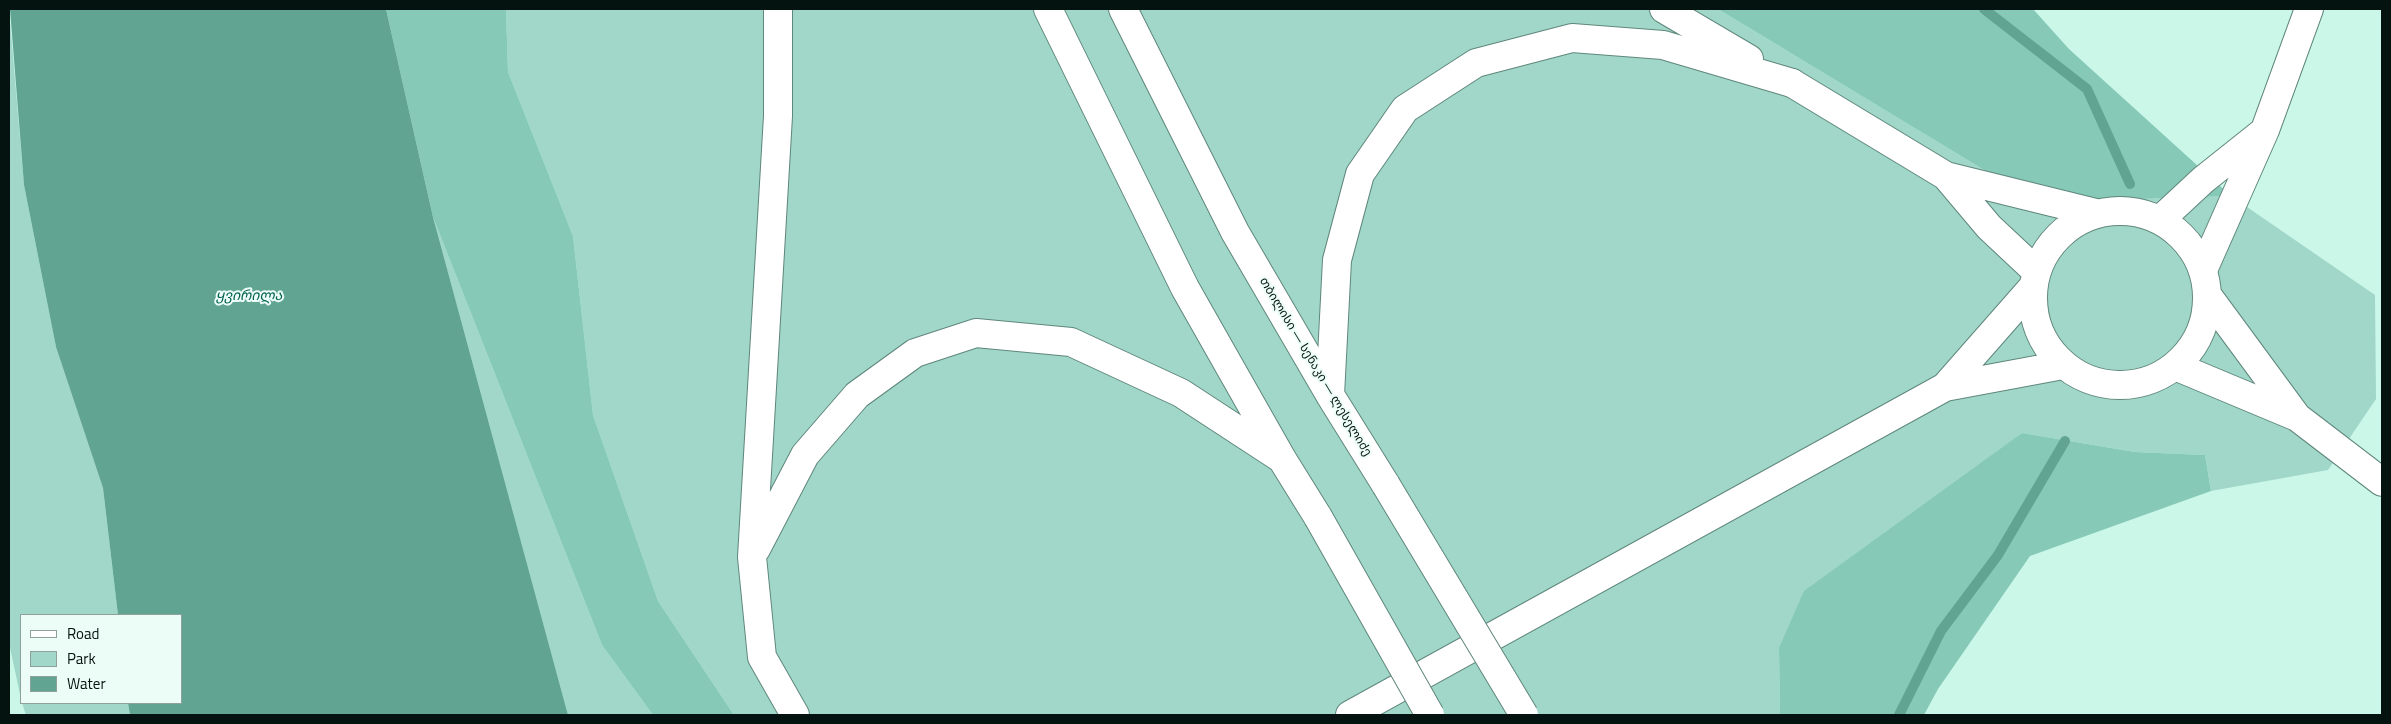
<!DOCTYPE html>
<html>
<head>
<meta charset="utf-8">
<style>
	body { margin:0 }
	#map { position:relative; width:2391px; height:724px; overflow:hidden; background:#cbf7e9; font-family:"Titillium Web",sans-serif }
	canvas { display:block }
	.frame { position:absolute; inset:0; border:10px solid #04130f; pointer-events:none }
	.legend { position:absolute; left:20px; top:614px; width:162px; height:90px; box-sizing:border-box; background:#ecfdf8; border:1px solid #8f9f9b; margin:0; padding:6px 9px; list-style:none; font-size:15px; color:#04130f }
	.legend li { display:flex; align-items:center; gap:10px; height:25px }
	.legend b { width:25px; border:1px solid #8f9f9b }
</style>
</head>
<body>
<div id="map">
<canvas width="2391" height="724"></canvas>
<div class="frame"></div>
<ul class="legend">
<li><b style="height:6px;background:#fff"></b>Road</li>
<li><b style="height:14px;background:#a1d7c8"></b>Park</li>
<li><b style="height:14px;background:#62a492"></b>Water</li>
</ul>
</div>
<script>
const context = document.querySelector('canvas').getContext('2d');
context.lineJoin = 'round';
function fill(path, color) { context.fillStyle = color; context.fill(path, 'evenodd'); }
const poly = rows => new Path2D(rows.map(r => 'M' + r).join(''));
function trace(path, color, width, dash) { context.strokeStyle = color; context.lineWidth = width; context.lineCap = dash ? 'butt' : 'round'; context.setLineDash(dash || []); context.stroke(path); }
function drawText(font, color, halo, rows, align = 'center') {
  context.font = font + ' "Titillium Web","Noto Sans Georgian",sans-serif'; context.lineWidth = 4; context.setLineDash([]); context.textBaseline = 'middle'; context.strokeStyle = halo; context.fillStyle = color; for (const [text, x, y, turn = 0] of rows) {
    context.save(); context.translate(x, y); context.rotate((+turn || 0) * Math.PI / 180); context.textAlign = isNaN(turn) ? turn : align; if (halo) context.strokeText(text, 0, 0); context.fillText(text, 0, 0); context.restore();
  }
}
fill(poly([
	[9,9,24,185,56,347,103,488,118,615,21,615,21,699,9,643],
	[506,9,1718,9,1994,176,2082,201,2231,196,2375,295,2376,399,2328,470,2211,491,2205,455,2135,452,2022,433,1979,466,1779,648,1780,715,734,715,658,601,593,415,573,236,508,72],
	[433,217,602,645,653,715,568,715],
	[22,703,128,703,130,715,26,715]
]), '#a1d7c8');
fill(poly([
	[386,9,506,9,508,72,573,236,593,415,658,601,734,715,653,715,602,645,433,217],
	[1718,9,2033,9,2069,49,2231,196,2082,201,1994,176],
	[2022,433,2135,452,2205,455,2211,491,2030,556,1938,689,1924,715,1780,715,1779,648,1804,591]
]), '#86c9b7');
fill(poly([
	[10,9,386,9,433,217,568,715,130,715,128,703,181,703,181,615,118,615,103,488,56,347,24,185]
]), '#62a492');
trace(poly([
	[1984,9,2087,89,2130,184],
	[1899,715,1941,631,1998,555,2065,441]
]), '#62a492', 10);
const street = poly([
	[2160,220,2203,180,2262,133],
	[2203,270,2265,130,2309,9]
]);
const primary = poly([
	[1792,83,1946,176,2096,213],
	[1946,176,1989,227,2036,271],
	'2033 298a87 87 0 1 1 174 0a87 87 0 1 1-174 0Z',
	[2208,296,2297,417],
	[2175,366,2297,417,2382,482]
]);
const highway = poly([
	[778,9,778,116,752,557,762,657,795,715],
	[1048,9,1185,288,1282,459,1318,517],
	[1123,9,1235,232,1330,395,1386,485],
	[1664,9,1749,59],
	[1945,387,2032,288],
	[1330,395,1337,260,1360,174,1405,109,1476,63,1572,38,1663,45,1792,83],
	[756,549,805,455,857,395,915,353,976,333,1071,342,1181,393,1282,459],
	[1350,715,1945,387,2063,365]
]);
trace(street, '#5f877c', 30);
trace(primary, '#5f877c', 30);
trace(highway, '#5f877c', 30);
trace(street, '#fff', 28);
trace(primary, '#fff', 28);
trace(highway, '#fff', 28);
const highwayBridge = poly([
	[1386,485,1524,715],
	[1318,517,1430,715]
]);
trace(highwayBridge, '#5f877c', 30, []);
trace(highwayBridge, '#fff', 28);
drawText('12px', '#04130f', '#ecfdf8', [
	["თბილისი — სენაკი — ლესელიძე",1315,367,59]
]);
drawText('italic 14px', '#005f4e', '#ecfdf8', [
	["ყვირილა",249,297]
]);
</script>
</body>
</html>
